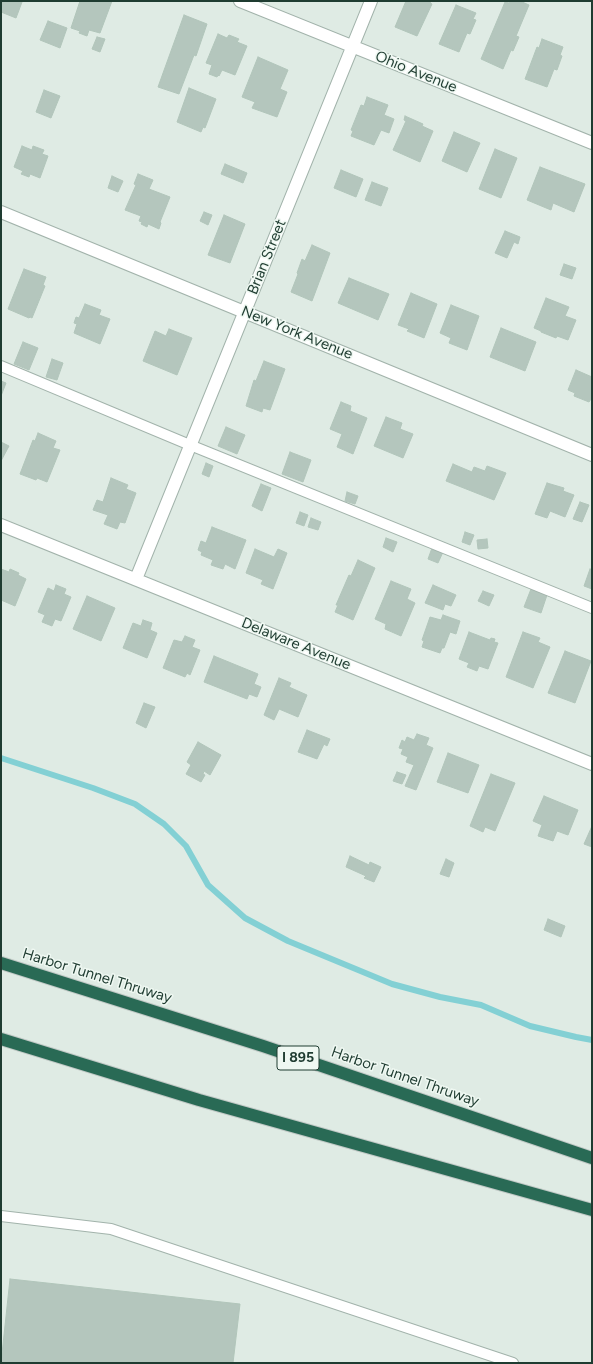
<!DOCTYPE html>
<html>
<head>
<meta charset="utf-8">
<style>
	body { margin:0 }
	#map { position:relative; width:593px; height:1364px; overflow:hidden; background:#dfebe4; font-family:Figtree,sans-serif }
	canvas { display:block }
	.frame { position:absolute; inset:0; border:2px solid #1f3c31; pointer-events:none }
</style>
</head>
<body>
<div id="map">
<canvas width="593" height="1364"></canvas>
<div class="frame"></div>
</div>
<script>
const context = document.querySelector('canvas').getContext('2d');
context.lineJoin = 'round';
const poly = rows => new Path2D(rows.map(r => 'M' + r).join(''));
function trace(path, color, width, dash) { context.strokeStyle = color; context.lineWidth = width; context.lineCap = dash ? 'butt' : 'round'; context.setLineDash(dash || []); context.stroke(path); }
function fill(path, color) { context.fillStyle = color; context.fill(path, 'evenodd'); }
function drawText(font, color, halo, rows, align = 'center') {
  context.font = font + ' Figtree,sans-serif'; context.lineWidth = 3; context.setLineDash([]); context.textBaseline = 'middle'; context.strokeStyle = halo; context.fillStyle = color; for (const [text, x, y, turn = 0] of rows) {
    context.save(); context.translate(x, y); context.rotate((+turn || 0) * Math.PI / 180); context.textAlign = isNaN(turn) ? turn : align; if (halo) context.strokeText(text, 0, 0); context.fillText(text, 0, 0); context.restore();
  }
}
trace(poly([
	[1,758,93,788,135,804,164,824,186,846,208,885,245,918,288,941,392,984,440,997,481,1005,530,1026,576,1037,592,1040]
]), '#83d0d4', 6);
const building = poly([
	[3,1,18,1,22,2,16,18,1,12,1,7,3,1],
	[80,1,112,1,100,33,89,30,87,36,79,33,80,31,71,28,80,1],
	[406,1,431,1,430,3,432,4,417,36,395,27,406,1],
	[510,1,520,1,529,5,516,36,519,37,513,51,511,50,503,69,481,59,505,2,509,3,510,1],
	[456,5,476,13,473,19,476,20,470,34,467,33,459,52,439,44,456,5],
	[184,15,207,24,196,56,194,55,179,94,158,87,184,15],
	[48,21,67,28,60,48,40,40,48,21],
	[218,34,227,38,229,35,239,39,237,42,247,46,235,75,222,70,219,76,218,75,217,77,209,74,212,65,206,63,218,34],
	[97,37,105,39,100,52,92,49,97,37],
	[542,39,563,47,560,55,562,56,557,70,554,69,547,87,525,79,537,47,539,48,542,39],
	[258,57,288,70,280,89,287,92,277,117,252,108,255,102,242,97,258,57],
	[189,88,216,99,205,128,203,127,201,132,177,122,189,88],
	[44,90,60,96,51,118,36,112,44,90],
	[367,97,388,105,384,115,394,119,389,133,381,130,374,145,351,136,353,131,351,130,361,105,364,106,367,97],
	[405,116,423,124,422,126,433,131,420,162,393,150,406,121,404,120,405,116],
	[454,132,480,143,467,172,442,161,454,132],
	[22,146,32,150,33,146,44,150,42,154,48,156,40,178,30,174,29,177,21,174,23,171,14,167,22,146],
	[495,149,517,158,501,198,479,189,495,149],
	[225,164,247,173,243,183,221,174,225,164],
	[540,167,585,184,574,212,553,203,551,210,527,200,540,167],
	[341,170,363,179,356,197,334,188,341,170],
	[138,174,153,180,149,189,170,197,160,222,161,223,159,229,148,224,147,227,141,224,142,222,139,221,141,216,125,210,136,185,134,184,138,174],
	[112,176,123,181,118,192,108,188,112,176],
	[372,182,388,188,381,206,365,200,372,182],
	[204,212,212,215,208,225,200,221,204,212],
	[224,215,245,224,230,263,208,255,224,215],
	[505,231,520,237,518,244,514,242,507,258,495,253,505,231],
	[312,245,330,253,312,301,291,292,298,274,297,273,302,259,305,261,312,245],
	[564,264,576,268,572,279,560,275,564,264],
	[24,269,46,277,43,285,45,286,32,318,30,317,29,318,8,309,24,269],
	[349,278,389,294,378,320,338,303,349,278],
	[411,293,437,304,424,338,407,331,409,329,398,325,411,293],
	[546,298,569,307,565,316,576,320,568,340,557,336,556,338,541,332,541,331,534,328,546,298],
	[85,304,101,310,99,315,110,319,100,344,74,333,77,324,74,323,76,317,79,318,85,304],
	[451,305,479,316,467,350,449,343,451,338,440,333,451,305],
	[501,328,536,342,525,371,490,357,501,328],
	[169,329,192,338,177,375,143,361,155,331,166,336,169,329],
	[23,342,38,348,29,370,14,364,23,342],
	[52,359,63,363,57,380,46,377,52,359],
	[264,361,285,369,270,410,263,408,262,412,246,406,254,380,256,381,264,361],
	[576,370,592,377,592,399,591,399,589,402,574,396,575,393,568,390,576,370],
	[1,381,6,383,1,396,1,381],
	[341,402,351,406,350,411,367,418,353,454,337,447,342,434,330,429,341,402],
	[386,417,402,423,400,429,413,434,403,458,374,446,386,417],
	[226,427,245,435,237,454,218,446,226,427],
	[38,433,56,441,53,448,60,450,47,482,37,478,36,480,20,474,33,440,35,441,38,433],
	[1,442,9,446,1,461,1,442],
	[290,452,311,460,303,482,282,474,290,452],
	[206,463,213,466,209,477,202,474,206,463],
	[453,464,472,472,474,467,485,471,487,466,506,473,494,500,446,481,453,464],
	[111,478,128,485,126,489,136,493,125,523,120,522,117,529,104,524,108,515,93,510,97,500,103,502,111,478],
	[547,483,564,488,563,491,574,495,565,517,550,511,547,518,535,514,547,483],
	[261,484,271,488,262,511,252,506,261,484],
	[347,492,358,496,355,504,345,501,347,492],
	[580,502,589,505,582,522,573,519,580,502],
	[300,512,308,515,304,526,296,523,300,512],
	[311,518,321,522,318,530,308,527,311,518],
	[212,527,246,540,235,569,225,564,223,569,211,565,213,560,201,555,202,552,198,550,201,541,206,543,212,527],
	[465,532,474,535,470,545,462,542,465,532],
	[386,538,397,542,393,552,383,547,386,538],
	[487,539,488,548,478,549,477,540,487,539],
	[432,548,443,552,438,563,428,559,432,548],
	[255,549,274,557,278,549,287,553,273,589,261,584,263,580,246,573,255,549],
	[358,560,375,568,353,620,335,612,338,605,336,605,349,575,351,576,358,560],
	[1,569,9,572,10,569,19,573,18,575,26,579,15,606,1,600,1,569],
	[590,569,592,570,592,589,584,586,590,569],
	[391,581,411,589,407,599,415,603,401,636,385,629,386,624,375,619,391,581],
	[56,585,66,589,64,594,71,597,61,621,55,619,52,626,42,622,45,615,38,612,48,588,54,591,56,585],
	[433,585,456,595,451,606,445,604,443,610,425,603,433,585],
	[531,589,547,595,541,613,524,607,531,589],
	[483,591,494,595,489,606,478,601,483,591],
	[87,596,115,608,101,641,73,629,87,596],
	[443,615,460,621,456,634,450,632,444,648,442,648,440,653,422,647,424,641,422,640,430,617,441,620,443,615],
	[143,620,152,623,150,630,157,633,147,658,123,648,133,623,141,626,143,620],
	[469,632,490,640,491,638,495,639,494,642,498,643,488,669,479,666,477,671,467,667,469,663,459,659,469,632],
	[523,632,540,638,538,642,550,647,533,688,506,677,523,632],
	[185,636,195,640,192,647,200,650,190,675,187,673,185,677,163,668,174,640,182,642,185,636],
	[565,651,591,661,575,703,548,693,565,651],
	[214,656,258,674,254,684,261,687,257,697,249,694,247,699,204,682,214,656],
	[279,678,291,683,289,687,307,695,298,717,279,709,274,720,264,715,279,678],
	[144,703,155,707,146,728,136,723,144,703],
	[307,730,330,739,327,746,324,744,317,759,298,752,307,730],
	[417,734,429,738,426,745,433,748,416,790,405,786,414,765,406,762,408,757,401,754,403,749,399,748,402,740,405,742,407,737,414,740,417,734],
	[198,742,221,755,210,775,204,771,203,774,205,775,201,782,186,774,191,765,187,762,198,742],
	[448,753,479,765,468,793,437,782,448,753],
	[397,772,406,775,402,784,393,781,397,772],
	[491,774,515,783,495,831,485,827,483,832,470,826,491,774],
	[544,796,578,810,568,835,557,831,553,841,538,836,542,825,533,821,544,796],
	[592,826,592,847,584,844,592,826],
	[350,856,369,865,370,862,381,867,374,882,364,878,366,876,346,867,350,856],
	[446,859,454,863,449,877,440,874,446,859],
	[548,919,565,926,561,937,544,930,548,919],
	[10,1279,240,1304,233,1363,1,1363,10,1279]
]);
fill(building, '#b4c6bd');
trace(building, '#b1c5ba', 1);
const service = poly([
	[1,366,190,445,592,608],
	[1,1216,111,1229,513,1363]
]);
const minor = poly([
	[240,1,592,143],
	[1,212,592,455],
	[1,525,592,764],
	[136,579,371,1]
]);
const motorway = poly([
	[1,963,263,1046,592,1158],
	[1,1039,199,1100,592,1210]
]);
trace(service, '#a2b3ab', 12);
trace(minor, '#a2b3ab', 14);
trace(motorway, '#c0c8c5', 14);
trace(service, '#fff', 10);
trace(minor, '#fff', 12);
trace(motorway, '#296a55', 12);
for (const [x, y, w] of [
	[298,1058,42]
]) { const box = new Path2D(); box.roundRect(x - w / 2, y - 12, w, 24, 3); context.fillStyle = '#eff8f2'; context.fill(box); trace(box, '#1f3c31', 1); }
drawText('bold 14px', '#1f3c31', null, [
	["I 895",298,1058]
]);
drawText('15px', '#1f3c31', '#eff8f2', [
	["Ohio Avenue",416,72,22],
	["Brian Street",267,257,-68],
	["New York Avenue",297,333,22],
	["Delaware Avenue",296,644,22],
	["Harbor Tunnel Thruway",97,976,17],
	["Harbor Tunnel Thruway",405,1077,19]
]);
</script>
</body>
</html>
